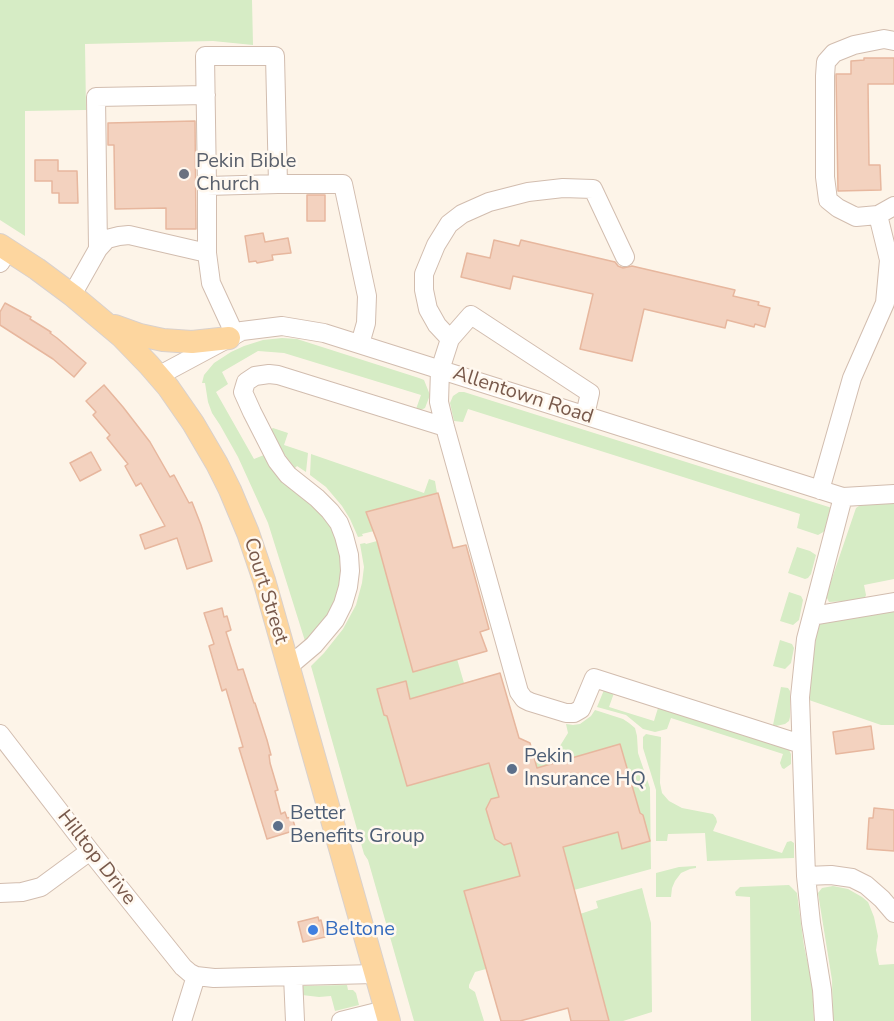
<!DOCTYPE html>
<html>
<head>
<meta charset="utf-8">
<style>
	body { margin:0 }
	canvas { display:block; background:#fdf4e8 }
</style>
</head>
<body>
<canvas width="894" height="1021"></canvas>
<script>
const context = document.querySelector('canvas').getContext('2d');
context.lineJoin = 'round';
function fill(path, color) { context.fillStyle = color; context.fill(path, 'evenodd'); }
const poly = rows => new Path2D(rows.map(r => 'M' + r).join(''));
function trace(path, color, width, dash) { context.strokeStyle = color; context.lineWidth = width; context.lineCap = dash ? 'butt' : 'round'; context.setLineDash(dash || []); context.stroke(path); }
function drawText(font, color, halo, rows, align = 'center') {
  context.font = font + ' "Nunito Sans",sans-serif'; context.lineWidth = 5; context.setLineDash([]); context.textBaseline = 'middle'; context.strokeStyle = halo; context.fillStyle = color; for (const [text, x, y, turn = 0] of rows) {
    context.save(); context.translate(x, y); context.rotate((+turn || 0) * Math.PI / 180); context.textAlign = isNaN(turn) ? turn : align; if (halo) context.strokeText(text, 0, 0); context.fillText(text, 0, 0); context.restore();
  }
}
fill(poly([
	[0,0,252,0,253,45,213,41,85,44,86,110,25,111,25,236,0,220],
	[282,338,297,339,419,378,424,380,430,395,425,408,421,410,416,409,421,395,284,353,258,351,222,372,228,384,216,392,254,459,264,455,302,495,323,515,332,529,342,555,340,584,335,601,327,617,315,633,305,641,268,523,238,457,220,425,212,413,208,402,205,383,202,383,204,375,214,363,231,352,244,346,263,340],
	[459,392,464,392,832,508,825,531,818,535,797,528,800,514,468,409,463,422,454,421,450,403,453,396],
	[273,428,288,433,284,445,308,453,306,472,297,466,295,468,288,459,268,431],
	[311,454,424,493,429,479,435,481,437,493,367,512,374,531,362,534,363,536,358,537,350,519,342,506,326,487,310,475],
	[889,502,894,503,894,579,864,585,866,595,864,600,829,602,827,598,827,593,856,508,862,504],
	[377,541,413,672,457,659,464,683,410,699,407,684,378,692,384,715,387,716,407,784,409,785,489,763,501,797,486,809,495,839,504,845,518,840,514,855,520,876,464,892,486,969,475,972,469,985,469,988,475,992,484,1021,414,1021,368,860,364,854,311,666,324,653,343,629,356,605,362,583,364,567,360,544,365,543,366,544],
	[797,547,810,551,816,555,811,574,808,578,805,579,788,573],
	[789,592,801,596,803,600,799,620,793,625,780,621],
	[894,610,894,725,881,725,809,700,811,670,818,625,823,620],
	[780,640,792,644,794,648,791,663,785,669,773,666],
	[781,687,788,688,790,691,790,717,789,721,785,724,776,726,773,725],
	[604,690,614,693,609,707,654,721,658,708,783,747,789,750,791,754,791,764,784,769,782,768,780,763,783,754,671,718,667,729,655,732,643,729,626,715,597,707],
	[595,710,623,719,629,723,635,728,637,736,638,753,650,788,651,869,574,890,546,852,618,832,622,846,624,848,648,842,649,839,537,768,535,760,555,754,568,733,566,724,573,725,580,724,591,716],
	[646,734,661,737,660,783,662,793,669,801,682,808,713,814,716,818,717,822,713,831,782,853,787,842,791,841,794,843,794,858,707,861,705,833,668,834,667,841,656,841,656,790,643,748,643,737],
	[696,866,696,868,690,869,681,873,675,881,672,888,671,897,656,897,656,873,679,867],
	[789,885,797,893,804,946,812,982,814,1021,751,1021,750,897,736,896,735,892,740,887],
	[833,886,848,889,862,897,868,902,874,917,878,936,876,950,879,965,894,964,894,1021,833,1021,832,980,818,893,822,888],
	[642,888,651,923,652,1012,623,1021,609,1021,580,914,598,908,596,901],
	[347,985,348,990,353,990,356,993,359,1005,335,1011,331,996,319,997,302,995,302,986]
]), '#d6ecc5');
const building = poly([
	[864,58,894,58,894,84,868,84,869,165,880,165,881,190,838,191,836,74,851,74,851,61,864,60,864,58],
	[195,121,196,229,166,229,166,208,115,209,114,145,108,145,108,123,195,121],
	[35,160,58,160,58,171,77,171,78,203,59,203,59,193,52,193,52,181,35,181,35,160],
	[307,195,325,195,325,221,307,221,307,195],
	[263,233,265,242,288,238,291,253,272,255,273,260,257,263,256,261,249,262,245,236,263,233],
	[494,240,519,246,521,240,615,262,618,266,623,268,632,266,735,290,733,296,759,302,758,305,770,308,765,327,755,324,754,327,727,320,725,328,644,309,632,361,580,349,593,294,513,276,510,289,461,277,467,253,490,258,494,240],
	[5,303,31,317,30,319,51,332,50,333,57,338,86,363,74,377,53,359,0,325,0,312,5,303],
	[104,385,123,407,150,442,170,477,174,475,189,503,192,502,201,525,212,561,187,569,177,538,145,549,140,535,165,526,141,483,136,486,125,466,128,464,107,438,110,435,93,415,96,412,86,401,104,385],
	[91,452,101,470,80,481,70,463,91,452],
	[438,493,453,548,466,545,489,629,480,632,487,651,413,672,377,541,366,512,438,493],
	[222,608,224,617,227,616,231,630,226,632,238,670,243,669,254,703,255,703,267,740,271,755,269,755,270,763,278,790,275,791,281,814,285,812,287,818,292,817,296,830,267,839,239,748,243,747,226,689,222,691,209,646,214,644,204,613,222,608],
	[500,673,519,738,530,743,537,768,620,744,640,813,643,815,650,841,622,849,618,832,563,847,609,1021,571,1021,568,1008,520,1021,501,1021,464,891,520,876,511,843,504,845,495,839,486,809,491,799,499,797,489,763,407,786,387,716,384,715,377,689,406,681,410,699,500,673],
	[871,726,874,749,836,754,833,732,871,726],
	[874,808,894,810,894,851,867,849,869,818,873,818,874,808],
	[318,917,319,921,321,920,325,937,303,942,298,922,318,917]
]);
fill(building, '#f3d2bf');
trace(building, '#e7b79e', 1.5);
const minor = poly([
	[894,41,884,39,854,45,834,53,826,62,825,76,825,177,828,200,838,208,856,217,878,215,894,206],
	[278,184,343,184,367,296,366,323,360,344],
	[207,186,205,56,275,56,278,184,207,186,207,253,211,283,235,335],
	[98,249,96,97,206,95],
	[0,263,8,250],
	[72,295,98,249,107,239,119,236,129,235,207,253],
	[450,339,437,325,428,309,424,290,424,274,436,245,449,224,462,214,489,202,528,192,563,188,593,189,625,257],
	[158,376,242,331,282,326,324,333,843,497,894,494],
	[585,415,590,393,471,315,450,339,440,370,439,402,445,427,519,692,524,699,530,702,566,713,574,713,581,709,594,678,801,744],
	[820,490,852,378,885,303,889,260,878,215],
	[812,616,894,602],
	[288,667,314,645,335,620,343,604,348,587,350,571,349,555,344,536,339,523,330,511,317,498,288,475,277,461,252,412,243,392,246,382,255,376,269,374,278,375,445,427],
	[0,734,90,851,183,967,190,973,196,976,214,978,375,974],
	[806,876,831,875,852,878,866,885,882,899,894,913],
	[0,893,22,892,41,887,90,851],
	[293,976,295,1021],
	[182,1021,196,976],
	[341,1021,385,1010],
	[824,1021,822,990,811,923,806,876,800,697,806,639,843,497]
]);
const major = poly([
	[0,245,37,269,72,295,121,336,149,365,168,387,193,423,217,464,230,490,248,533,264,580,389,1021],
	[115,326,140,335,163,340,192,342,229,338]
]);
trace(minor, '#d2bdaf', 20);
trace(major, '#d9d1cd', 24);
trace(minor, '#fff', 18);
trace(major, '#fdd69f', 22);
for (const [x, y, r, color] of [
	[184,174,6,"#6b7280"],
	[512,769,6,"#5c6f8a"],
	[278,826,6,"#5c6f8a"],
	[313,930,6,"#3f7fe0"]
]) { const dot = new Path2D(); dot.arc(x, y, r, 0, 2 * Math.PI); context.fillStyle = color; context.fill(dot); trace(dot, '#fff8ef', 2); }
drawText('20px', '#5b616d', '#fff8ef', [
	["Pekin Bible",196,162],
	["Church",196,185]
], 'left');
drawText('20px', '#78594b', '#fff8ef', [
	["Allentown Road",523,396,18],
	["Court Street",265,591,73],
	["Hilltop Drive",96,858,52]
]);
drawText('20px', '#4e5e75', '#fff8ef', [
	["Pekin",524,757],
	["Insurance HQ",524,780],
	["Better",290,814],
	["Benefits Group",290,837]
], 'left');
drawText('20px', '#366cbe', '#fff8ef', [
	["Beltone",325,930]
], 'left');
</script>
</body>
</html>
